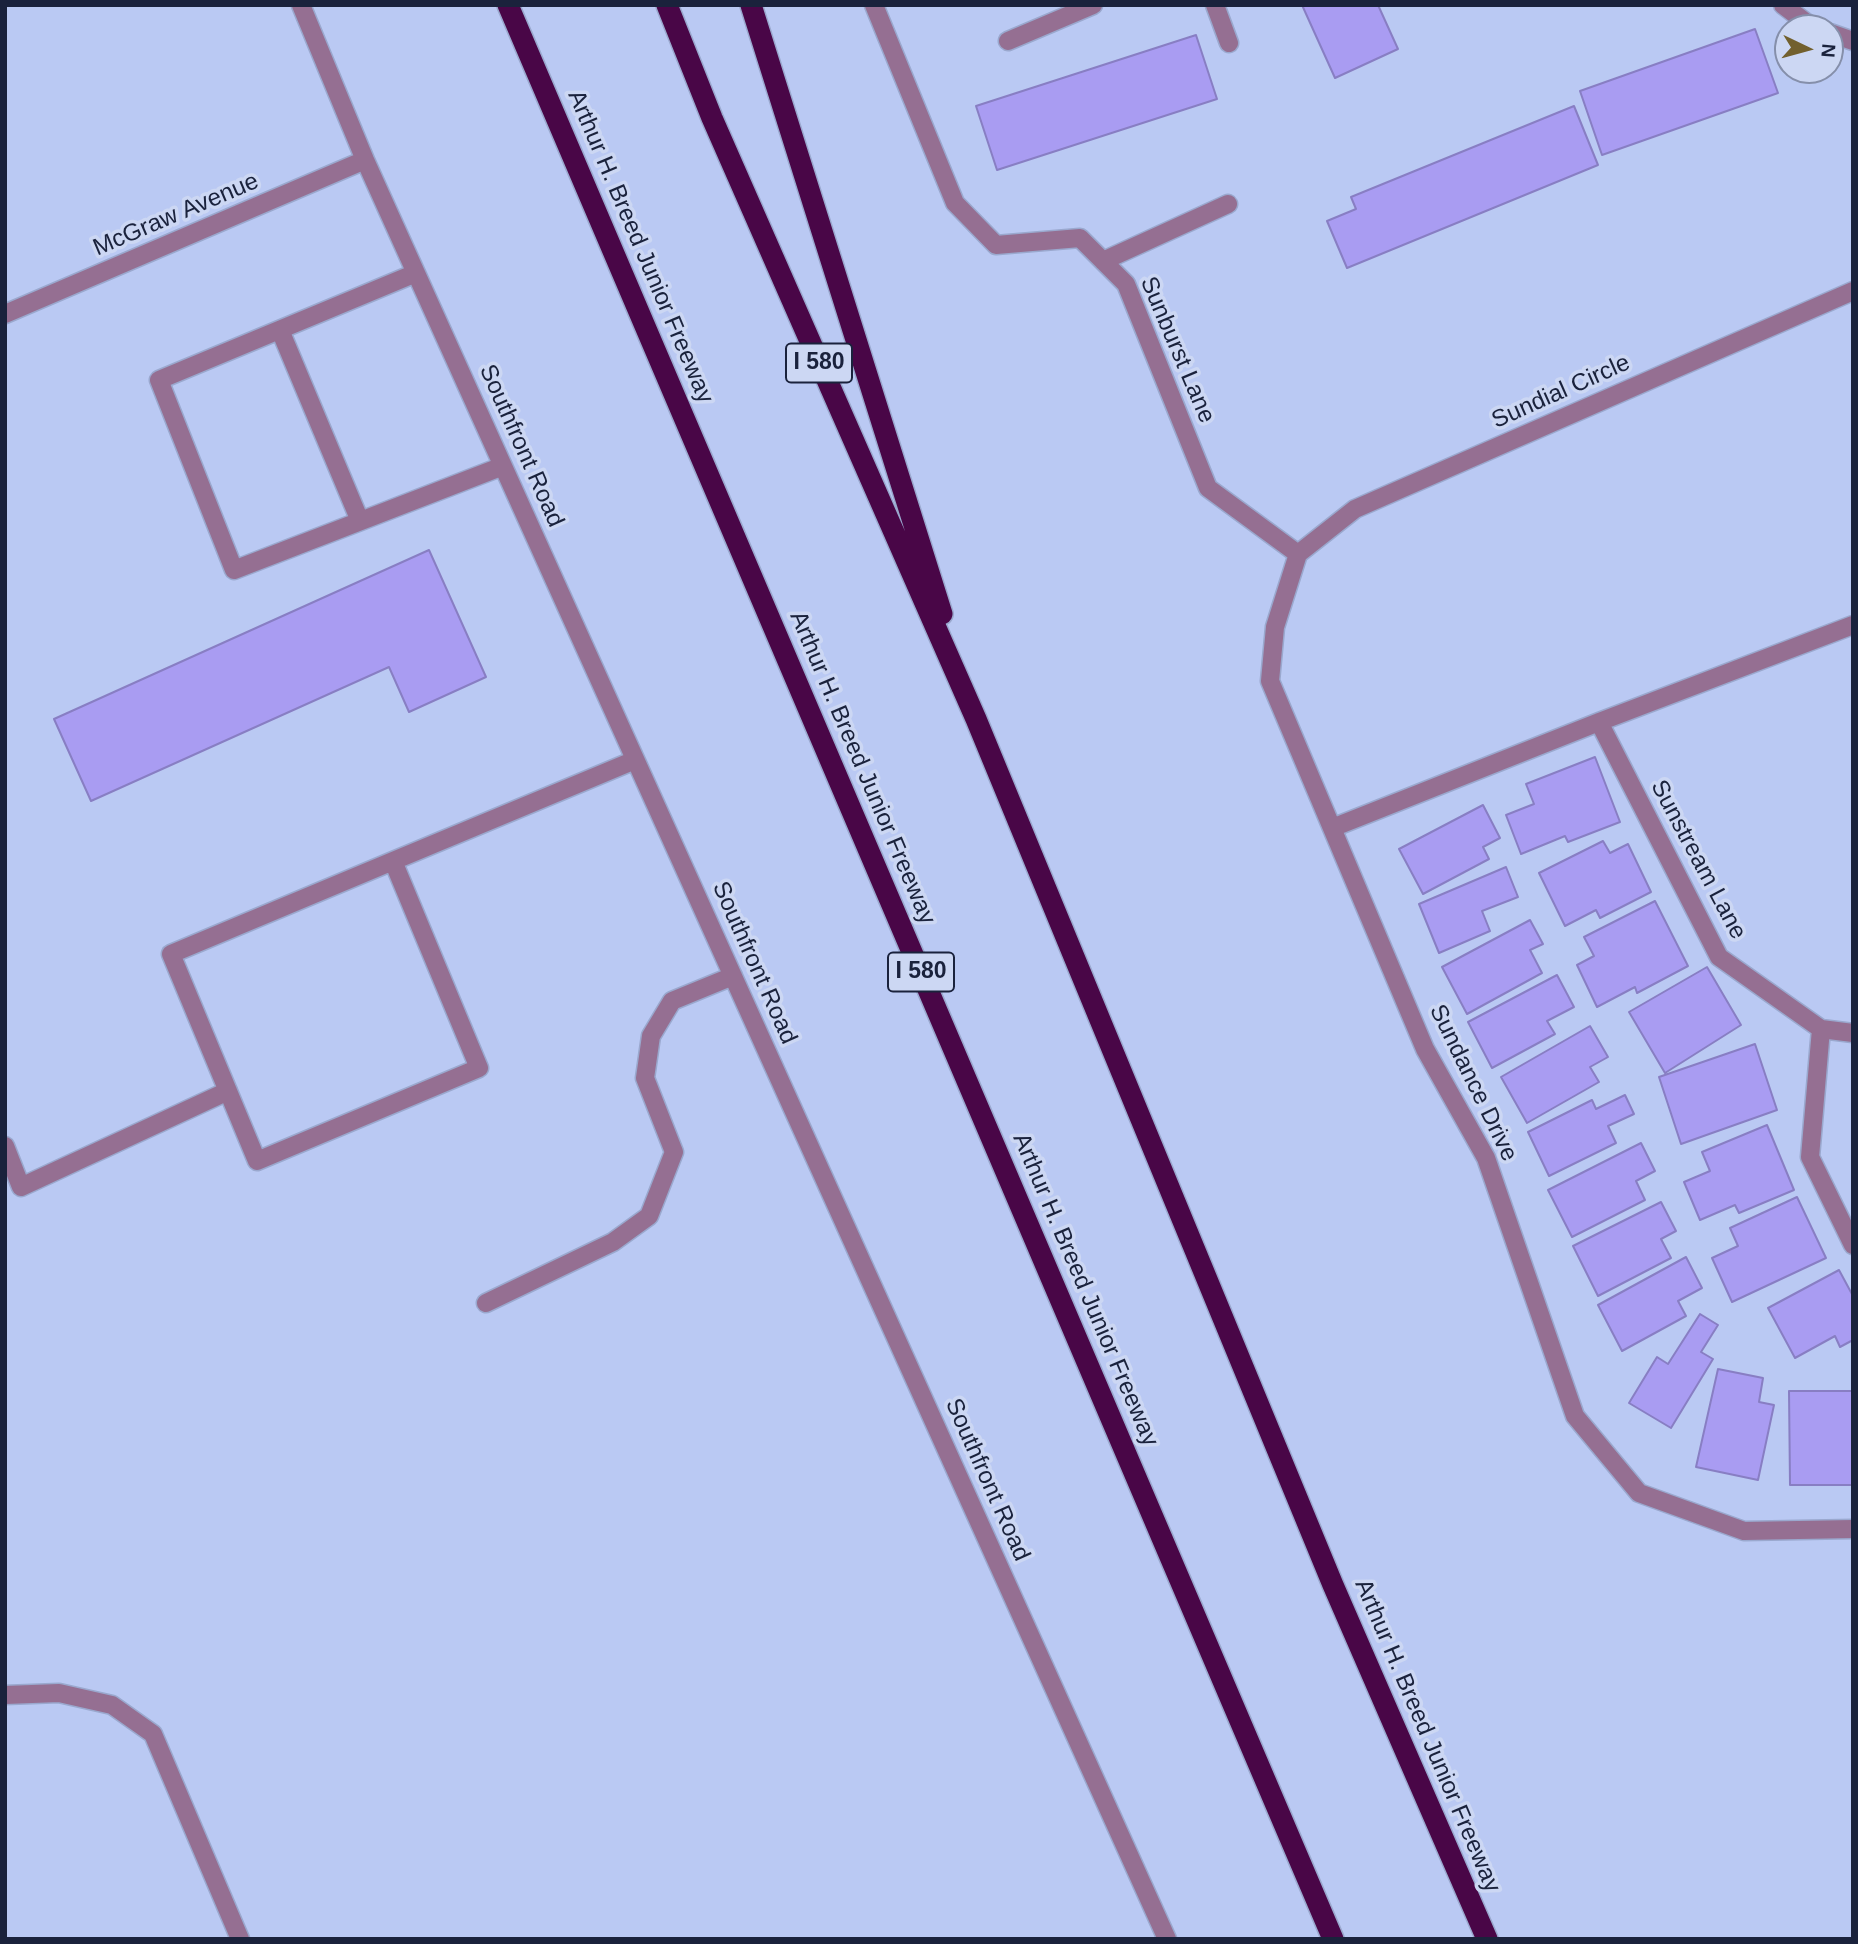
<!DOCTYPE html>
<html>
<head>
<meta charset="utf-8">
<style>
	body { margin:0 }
	#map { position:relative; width:1858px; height:1944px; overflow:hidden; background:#bac9f3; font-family:Arial,sans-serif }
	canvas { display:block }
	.frame { position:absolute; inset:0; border:7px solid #1a223c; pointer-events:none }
	.north { position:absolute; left:1774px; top:14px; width:70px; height:70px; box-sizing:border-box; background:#ccd7f3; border:2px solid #858faa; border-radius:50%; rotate:95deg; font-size:19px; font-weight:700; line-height:28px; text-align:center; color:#1a223c }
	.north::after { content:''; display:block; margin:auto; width:24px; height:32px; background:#72602e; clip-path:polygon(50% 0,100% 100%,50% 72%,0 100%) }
</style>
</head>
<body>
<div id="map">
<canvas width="1858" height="1944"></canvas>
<div class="frame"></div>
<div class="north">N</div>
</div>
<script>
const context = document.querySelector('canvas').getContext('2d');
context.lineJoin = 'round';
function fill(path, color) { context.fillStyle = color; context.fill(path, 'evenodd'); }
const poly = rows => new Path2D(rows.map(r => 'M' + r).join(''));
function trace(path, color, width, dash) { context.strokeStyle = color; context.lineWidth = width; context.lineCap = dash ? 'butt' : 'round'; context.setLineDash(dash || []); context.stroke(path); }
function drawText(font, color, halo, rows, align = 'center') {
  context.font = font + ' Arial,sans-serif'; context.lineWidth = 7; context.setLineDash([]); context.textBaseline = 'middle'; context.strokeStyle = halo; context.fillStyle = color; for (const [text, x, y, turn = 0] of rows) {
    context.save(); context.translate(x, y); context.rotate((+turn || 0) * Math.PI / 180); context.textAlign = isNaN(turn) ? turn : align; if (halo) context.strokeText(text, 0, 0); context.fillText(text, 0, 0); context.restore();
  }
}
const building = poly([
	[1302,5,1378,5,1398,49,1335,78,1302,5],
	[1755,29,1778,93,1602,155,1580,91,1755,29],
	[1196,35,1217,99,997,170,976,106,1196,35],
	[1574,106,1598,165,1347,268,1327,221,1356,209,1351,197,1574,106],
	[429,550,486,677,409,712,389,667,91,801,54,719,429,550],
	[1595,757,1620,822,1568,842,1565,836,1521,854,1506,815,1534,804,1526,784,1595,757],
	[1483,805,1500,838,1483,847,1489,859,1423,894,1399,849,1483,805],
	[1603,841,1610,853,1628,844,1651,892,1600,918,1596,910,1565,926,1539,873,1603,841],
	[1506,867,1518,897,1482,911,1490,931,1439,953,1419,904,1506,867],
	[1655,901,1688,966,1637,993,1635,987,1597,1007,1577,965,1594,956,1584,937,1655,901],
	[1530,920,1543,944,1530,950,1542,973,1467,1014,1442,967,1530,920],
	[1707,967,1741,1025,1665,1073,1629,1012,1707,967],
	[1557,975,1574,1007,1547,1021,1555,1034,1492,1068,1468,1022,1557,975],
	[1590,1026,1608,1057,1590,1067,1599,1082,1527,1123,1501,1077,1590,1026],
	[1755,1044,1777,1110,1681,1144,1659,1077,1755,1044],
	[1625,1095,1634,1114,1608,1126,1616,1143,1549,1176,1528,1132,1592,1100,1596,1109,1625,1095],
	[1767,1125,1794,1190,1739,1213,1735,1205,1700,1220,1684,1182,1710,1171,1702,1152,1767,1125],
	[1641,1143,1655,1171,1636,1181,1645,1200,1572,1237,1548,1190,1641,1143],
	[1797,1197,1826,1258,1732,1302,1712,1258,1738,1246,1730,1228,1797,1197],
	[1661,1202,1676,1231,1661,1239,1671,1258,1598,1296,1573,1246,1661,1202],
	[1686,1257,1702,1288,1678,1301,1686,1316,1622,1351,1598,1305,1686,1257],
	[1839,1270,1853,1296,1853,1340,1840,1347,1835,1336,1795,1358,1768,1308,1839,1270],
	[1700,1314,1718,1325,1701,1352,1713,1359,1671,1428,1629,1403,1657,1357,1668,1364,1700,1314],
	[1718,1369,1763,1378,1759,1402,1774,1405,1758,1480,1696,1467,1718,1369],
	[1789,1391,1853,1391,1853,1485,1790,1485,1789,1391]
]);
fill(building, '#a99cf2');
trace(building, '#887ec3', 2);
const minor = poly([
	[301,5,365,160,1167,1939],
	[874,5,955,203,996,245,1080,238,1126,284,1208,488,1298,554],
	[1215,5,1229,43],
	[1783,5,1808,24,1818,28],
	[1830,33,1853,41],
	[1008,41,1093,5],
	[1103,261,1228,204],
	[416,273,159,380,234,570,503,466],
	[5,314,365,160],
	[280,330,360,521],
	[1298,554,1275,627,1270,681,1425,1049,1486,1158,1575,1416,1639,1493,1744,1531,1853,1529],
	[1298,554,1355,509,1853,291],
	[1599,722,1719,957,1821,1029,1853,1033],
	[1332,828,1599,722,1853,625],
	[393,861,479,1068,257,1161,171,954,393,861,604,773,635,760],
	[1821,1029,1810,1157,1853,1245],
	[5,1146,21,1187,228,1091],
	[486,1303,613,1242,649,1216,674,1152,645,1078,651,1036,672,1001,733,976],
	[5,1695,59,1693,112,1705,153,1734,240,1939]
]);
const highway = poly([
	[508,5,1333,1939],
	[667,5,712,118,976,719,1333,1585,1487,1939],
	[751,5,942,614]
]);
trace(minor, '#9aa8ce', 21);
trace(highway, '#9aa8ce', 24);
trace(minor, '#956f92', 18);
trace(highway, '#490647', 21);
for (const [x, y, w] of [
	[819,363,66],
	[921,972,66]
]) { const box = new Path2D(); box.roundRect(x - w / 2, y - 19.5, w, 39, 5); context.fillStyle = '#ccd7f3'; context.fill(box); trace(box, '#1a223c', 2); }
drawText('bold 23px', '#1a223c', null, [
	["I 580",819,363],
	["I 580",921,972]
]);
drawText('24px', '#1a223c', '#ccd7f3', [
	["McGraw Avenue",176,215,-23],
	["Arthur H. Breed Junior Freeway",640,247,67],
	["Sunburst Lane",1177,350,67],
	["Sundial Circle",1561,392,-24],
	["Southfront Road",521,446,66],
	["Arthur H. Breed Junior Freeway",862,768,67],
	["Sunstream Lane",1698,860,62],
	["Southfront Road",754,963,66],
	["Sundance Drive",1473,1083,64],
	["Arthur H. Breed Junior Freeway",1085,1290,67],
	["Southfront Road",987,1480,66],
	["Arthur H. Breed Junior Freeway",1427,1736,67]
]);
</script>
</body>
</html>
